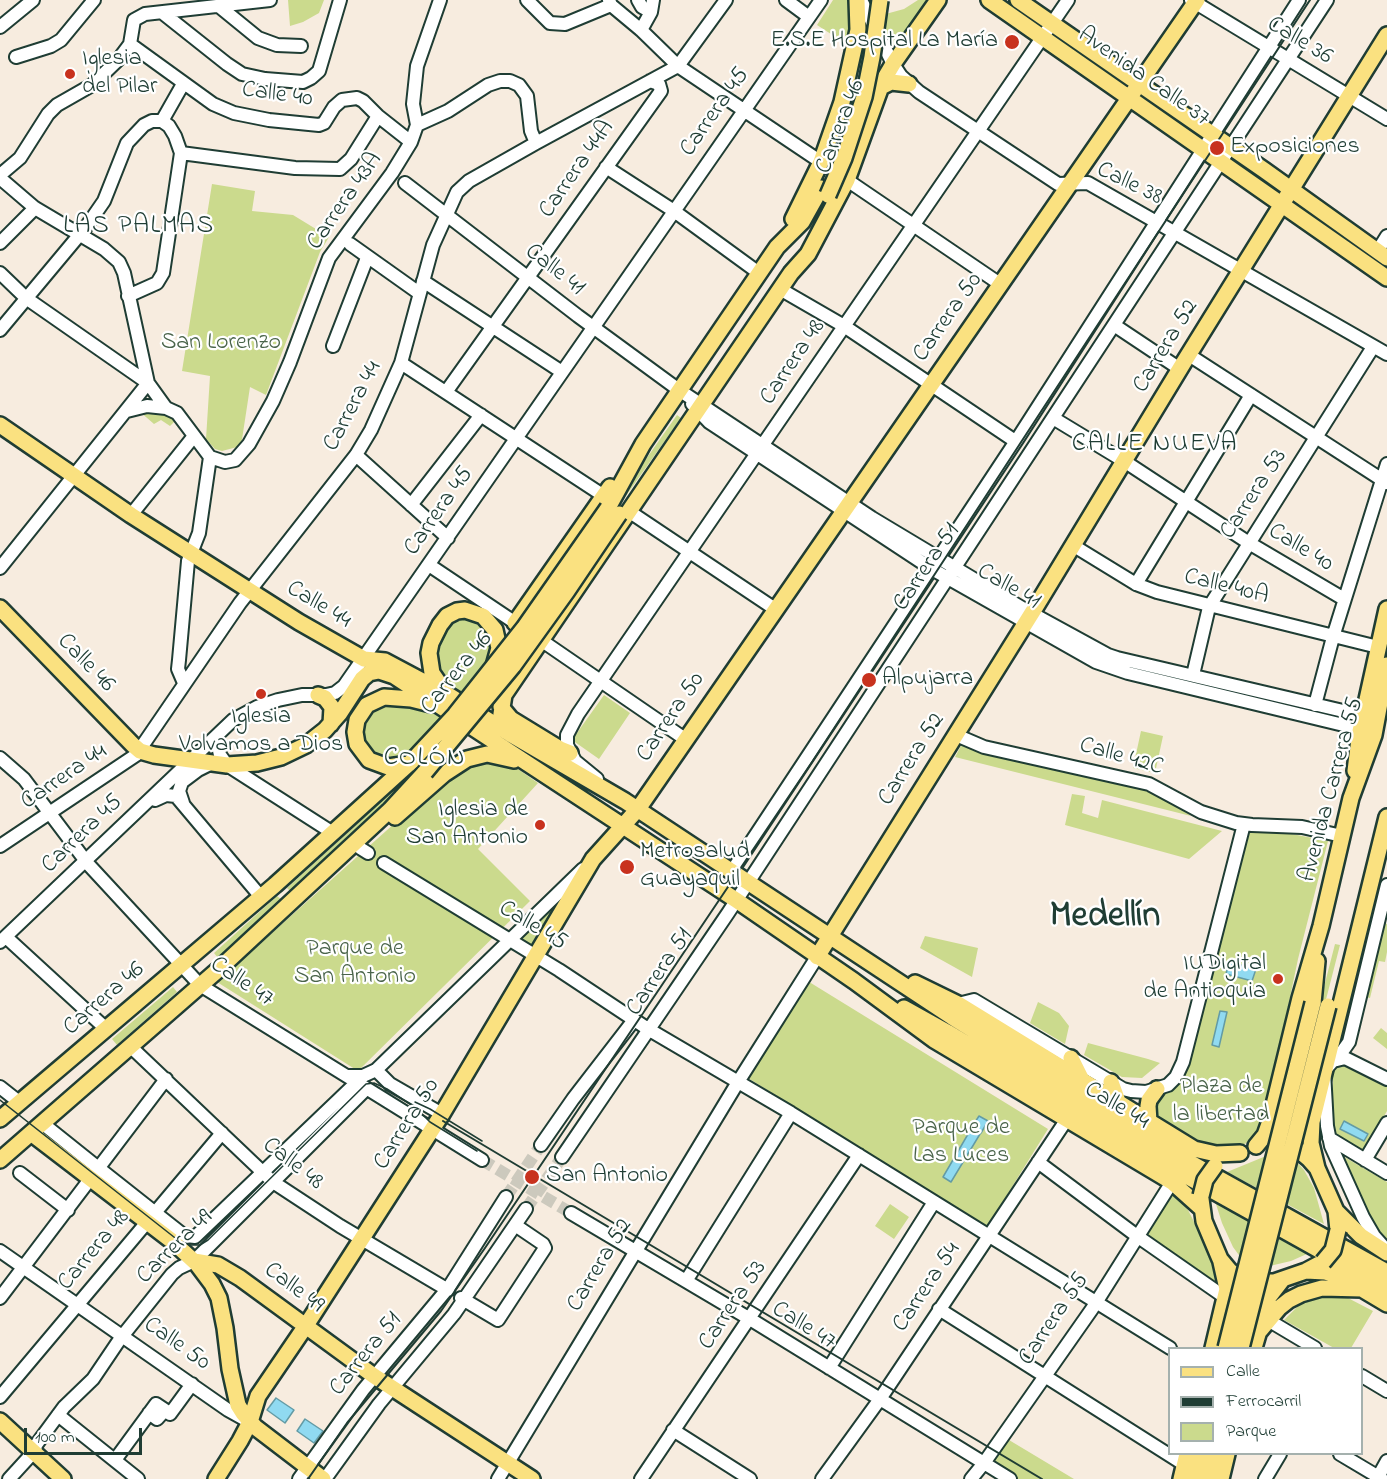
<!DOCTYPE html>
<html>
<head>
<meta charset="utf-8">
<style>
	body { margin:0 }
	#map { position:relative; width:1387px; height:1479px; overflow:hidden; background:#f7ecdf; font-family:"Indie Flower",sans-serif }
	canvas { display:block }
	.legend { position:absolute; left:1168px; top:1347px; width:195px; height:108px; box-sizing:border-box; background:#fff; border:2px solid #a5b1ae; margin:0; padding:8px 10px; list-style:none; font-size:18px; color:#1f3d34 }
	.legend li { display:flex; align-items:center; gap:12px; height:30px }
	.legend b { width:30px; border:2px solid #a5b1ae }
	.scale { position:absolute; left:24px; top:1428px; width:118px; height:27px; box-sizing:border-box; border:3px solid #1f3d34; border-top:0; padding-left:8px; font-size:18px; line-height:21px; white-space:nowrap; color:#1f3d34; -webkit-text-stroke:4px #fff; paint-order:stroke }
</style>
</head>
<body>
<div id="map">
<canvas width="1387" height="1479"></canvas>
<ul class="legend">
<li><b style="height:8px;background:#fae180"></b>Calle</li>
<li><b style="height:8px;background:#1f3d34"></b>Ferrocarril</li>
<li><b style="height:16px;background:#cbda8d"></b>Parque</li>
</ul>
<div class="scale">100 m</div>
</div>
<script>
const context = document.querySelector('canvas').getContext('2d');
context.lineJoin = 'round';
function fill(path, color) { context.fillStyle = color; context.fill(path, 'evenodd'); }
const poly = rows => new Path2D(rows.map(r => 'M' + r).join(''));
function trace(path, color, width, dash) { context.strokeStyle = color; context.lineWidth = width; context.lineCap = dash ? 'butt' : 'round'; context.setLineDash(dash || []); context.stroke(path); }
function drawText(font, color, halo, rows, align = 'center') {
  context.font = font + ' "Indie Flower",sans-serif'; context.lineWidth = 4.5; context.setLineDash([]); context.textBaseline = 'middle'; context.strokeStyle = halo; context.fillStyle = color; for (const [text, x, y, turn = 0] of rows) {
    context.save(); context.translate(x, y); context.rotate((+turn || 0) * Math.PI / 180); context.textAlign = isNaN(turn) ? turn : align; if (halo) context.strokeText(text, 0, 0); context.fillText(text, 0, 0); context.restore();
  }
}
fill(poly([
	[288,0,324,0,319,13,303,22,290,26],
	[833,0,853,0,851,47,817,25],
	[918,0,932,0,893,55,881,33,882,15,904,9],
	[212,184,255,191,252,211,293,215,329,237,320,252,266,395,250,387,241,446,222,451,215,449,206,439,210,376,182,371],
	[152,410,170,415,175,421,170,426,161,420,154,424,139,411],
	[677,415,681,418,541,616,537,614],
	[450,616,477,616,495,643,490,658,457,697,439,674,436,647],
	[604,695,630,713,599,759,572,740],
	[401,702,442,717,405,758,389,762,367,755,359,729,369,705],
	[1141,731,1163,736,1155,773,1133,768],
	[963,742,1150,789,1191,816,955,757],
	[497,762,515,767,538,783,478,849,530,901,358,1071,217,982,433,789,461,769,477,763],
	[418,768,421,772,291,892,287,888],
	[1072,794,1085,796,1082,813,1098,818,1102,800,1222,831,1189,859,1065,825],
	[1250,831,1292,834,1328,841,1298,959,1264,1121,1258,1132,1245,1144,1229,1147,1200,1147,1155,1120,1153,1113,1156,1099,1175,1086,1185,1073],
	[570,888,535,948,520,940],
	[277,896,282,900,218,958,214,953],
	[1384,923,1387,924,1387,952,1385,962,1379,961,1370,998,1366,997],
	[925,936,978,948,972,977,920,948],
	[1335,944,1340,945,1293,1128,1288,1127],
	[806,980,1048,1129,987,1227,748,1078],
	[173,987,177,992,117,1045,112,1039],
	[1038,1002,1059,1013,1069,1026,1065,1044,1030,1023],
	[1381,1028,1387,1033,1387,1049,1373,1038],
	[1088,1043,1148,1059,1160,1063,1142,1078,1122,1077,1084,1055],
	[1346,1063,1387,1086,1387,1111,1364,1151,1332,1132,1333,1073,1336,1066],
	[1341,1155,1387,1182,1387,1241,1374,1225,1356,1196],
	[1266,1156,1277,1156,1296,1161,1304,1170,1314,1188,1324,1224,1227,1172],
	[1173,1193,1188,1210,1213,1259,1218,1279,1215,1286,1146,1236],
	[1215,1201,1309,1253,1291,1261,1261,1268,1244,1262,1233,1247,1222,1223],
	[890,1204,909,1217,894,1239,875,1226],
	[1328,1296,1346,1297,1373,1311,1351,1348,1334,1348,1284,1320,1298,1306,1312,1299],
	[1009,1440,1074,1479,1018,1479,992,1463]
]), '#cbda8d');
const water = poly([
	[1229,962,1256,969,1252,981,1226,974,1229,962],
	[1220,1011,1227,1012,1219,1047,1212,1045,1220,1011],
	[979,1116,988,1121,981,1133,972,1127,979,1116],
	[1344,1121,1368,1134,1364,1141,1340,1129,1344,1121],
	[971,1129,980,1134,951,1182,943,1177,971,1129],
	[276,1398,294,1410,285,1423,267,1410,276,1398],
	[305,1419,323,1431,314,1443,297,1431,305,1419]
]);
fill(water, '#90daf1');
trace(water, '#639ba5', 1.5);
trace(poly([
	[482,1160,571,1213],
	[506,1197,541,1145],
	[526,1209,562,1157]
]), '#ccc9bd', 12, [12, 6]);
const minor = poly([
	[527,0,550,23,565,24,611,5],
	[609,0,611,5,641,30,678,66,821,162],
	[638,0,642,7,651,12],
	[786,0,809,17],
	[861,0,893,64,901,76,919,92,1058,184,1088,183,1387,354],
	[1191,0,1387,119],
	[220,7,258,38,277,45,301,46],
	[164,14,227,64,242,74,265,79,303,82,311,78,319,71,340,0],
	[0,27,33,0],
	[641,30,651,12,653,0],
	[130,44,213,104,234,113,269,120,319,125,324,123,334,107,342,100,357,98,363,101,378,116,411,142],
	[16,57,51,46,61,40,94,0],
	[162,121,183,84],
	[417,125,448,111,488,85,500,81,510,81,519,85,527,96,531,131,536,143],
	[181,153,295,168,340,169,351,159,378,116],
	[606,167,674,211,759,273],
	[0,175,20,158,48,114,57,105,92,85,118,60,130,44,134,20,145,14,270,0],
	[0,178,35,208,104,249,119,262,124,273,148,383],
	[847,180,1000,284],
	[405,183,578,316,679,390,872,518,1022,608,1108,655,1117,658,1356,714,1364,713],
	[0,243,35,208],
	[350,244,419,293],
	[1377,252,1387,236],
	[0,273,26,298,148,383,166,408,177,413,210,457,225,462,235,460,249,444,273,401,290,362,329,258,392,173,411,142,417,125,413,104,417,66,440,0],
	[423,281,562,372],
	[780,289,844,326,1015,441],
	[128,296,157,283,163,273,181,153,175,136,169,126,162,121],
	[1114,325,1180,369],
	[0,330,86,227,104,201,127,143,144,125,152,121,162,121],
	[333,346,367,258],
	[1189,355,1387,483],
	[401,363,604,496],
	[446,392,661,91,659,84,650,81],
	[692,404,709,422,932,569,1096,662,1128,673,1356,728,1360,731],
	[127,411,147,406,166,408],
	[1053,418,1124,461,1249,543,1344,599],
	[356,455,448,538],
	[411,505,481,415],
	[630,512,775,609],
	[131,515,194,436],
	[1074,546,1136,584,1157,592,1378,647],
	[429,565,520,626],
	[0,568,148,383],
	[1136,584,1251,395],
	[535,636,685,739],
	[1193,675,1209,607,1373,347],
	[184,683,178,669,179,660,188,561,199,533,210,457],
	[1315,705,1333,637,1387,464],
	[956,735,984,747,1149,784,1201,812,1236,823,1252,825,1302,827,1342,836],
	[216,737,220,755,227,765,333,833],
	[0,758,24,779,88,864,200,985,482,1160],
	[597,779,575,761,567,745,567,735,578,714,1068,0],
	[155,800,166,795,176,796,261,897],
	[183,803,179,791,182,782,198,770,212,763],
	[0,846,136,755,240,603,356,455,371,430,401,363,433,245,457,192,469,181,536,143,678,66,726,0],
	[360,848,368,853],
	[384,863,559,970,648,1029,791,1113,1170,1348],
	[732,871,1018,438,1299,0],
	[6,937,103,1026],
	[0,942,233,720,257,707,278,700,302,695,326,695,335,693,344,686,821,0],
	[958,1004,974,1000,1123,1089,1131,1091,1146,1092,1168,1085,1176,1077,1183,1062,1244,824],
	[131,1047,273,1182,340,1226,448,1290],
	[1337,1059,1349,1042,1387,885],
	[376,1070,390,1084,442,1114],
	[347,1076,363,1076,376,1070,583,869],
	[0,1087,19,1102],
	[42,1123,97,1167],
	[1329,1138,1387,1173],
	[541,1145,573,1099,634,1020],
	[562,1157,728,913,1327,0],
	[1365,1160,1387,1123],
	[1038,1162,1137,1236,1226,1298],
	[101,1170,182,1234,186,1236,195,1237,356,1083],
	[20,1173,68,1210],
	[571,1213,750,1319,1010,1479],
	[1382,1245,1374,1236,1363,1217,1331,1146,1327,1126,1324,1071,1333,1061,1345,1058,1387,1079],
	[0,1251,228,1410,246,1420],
	[686,1281,791,1113],
	[0,1298,166,1079],
	[461,1298,498,1320,545,1248,543,1244,515,1225],
	[939,1309,1185,1465],
	[1268,1320,1315,1348],
	[829,1368,934,1202],
	[1362,1376,1387,1391],
	[0,1397,222,1133],
	[149,1413,157,1419,165,1410,170,1414,192,1384],
	[58,1415,138,1479],
	[673,1430,750,1479],
	[35,1452,36,1445,64,1407,93,1379,120,1339,172,1274,179,1268,194,1261,366,1089],
	[1340,1454,1382,1479],
	[115,1460,156,1404,165,1410],
	[9,1479,30,1456],
	[299,1479,363,1390,449,1287,506,1197],
	[325,1479,379,1404,454,1314,526,1209],
	[498,1479,738,1082,817,957],
	[641,1479,859,1155],
	[822,1479,880,1399,1067,1119],
	[971,1479,984,1463,1092,1309,1172,1182],
	[1265,1479,1280,1454],
	[1377,1479,1387,1461]
]);
const major = poly([
	[989,0,1387,278],
	[1018,0,1264,170,1387,258],
	[879,88,891,82,909,84],
	[793,219,821,162,842,102,858,30,857,0],
	[0,425,131,515,299,622,364,659,385,661,447,694,510,734,625,801,952,1017,1077,1094,1191,1163,1387,1272],
	[608,508,643,444,777,247,802,222,821,188],
	[0,608,133,745,140,751,154,755,227,765,257,763,281,757,306,745,325,730,340,713,362,679,369,673,379,671,394,676,736,900,854,981,934,1040,1172,1182,1201,1208],
	[515,623,610,487],
	[443,689,432,673,429,653,431,643,440,625,447,616,457,611,465,610,483,616,495,630,499,648,494,666],
	[318,695,325,698,332,707,331,724],
	[501,707,511,719,560,749,570,753],
	[510,734,501,714,504,695,791,273,808,254,847,180,883,81,893,64,938,0],
	[409,764,388,767,369,760,357,744,355,732,357,720,367,705,384,697,411,699,431,704],
	[1355,771,1360,731,1387,609],
	[395,817,444,774,467,759,487,754,514,760],
	[817,957,1035,608,1184,362,1387,35],
	[915,983,958,1004,1194,1149,1216,1154,1240,1153],
	[1313,1003,1317,961],
	[904,1008,947,1032,1188,1177,1387,1288],
	[1071,1058,1082,1080],
	[1111,1082,1119,1104],
	[0,1119,275,885,412,761],
	[1149,1122,1148,1106,1149,1100,1157,1089],
	[31,1133,172,1241,197,1264,212,1284,219,1298,225,1328,230,1369,238,1405,243,1413,255,1427,323,1479],
	[1282,1144,1296,1148,1309,1159,1317,1168,1336,1211,1338,1230],
	[1256,1146,1265,1135,1270,1121,1300,998,1321,926,1351,798,1374,735,1387,665],
	[0,1160,219,969,390,810,425,772],
	[1317,1168,1311,1143,1312,1122,1387,817],
	[1201,1199,1204,1221,1220,1259,1230,1271,1238,1276,1254,1282,1274,1282,1306,1271,1323,1262],
	[1336,1211,1361,1236,1387,1253],
	[194,1261,218,1265,240,1278,374,1376,532,1479],
	[1306,1271,1325,1272,1340,1276,1387,1304],
	[1258,1333,1279,1308,1289,1300,1301,1294,1322,1288,1362,1289],
	[1213,1348,1227,1289,1221,1262],
	[1254,1348,1269,1297,1283,1279],
	[0,1421,63,1479],
	[216,1479,240,1441,250,1422,258,1396,305,1327,442,1114,593,859,638,809,1197,0],
	[1181,1479,1187,1454],
	[1193,1479,1200,1454],
	[1208,1479,1214,1454],
	[1221,1479,1227,1454]
]);
trace(minor, '#1f3d34', 16);
trace(major, '#1f3d34', 20);
trace(minor, '#fff', 12);
trace(major, '#fae180', 15);
trace(poly([
	[0,1100,179,1241,190,1245,200,1245,208,1240,366,1084,374,1083,387,1089,416,1108,430,1122,477,1151],
	[415,1102,430,1109,482,1141]
]), '#1f3d34', 1.5);
trace(poly([
	[443,1121,1042,1479],
	[308,1479,347,1423,441,1311,485,1248,812,762,1310,0]
]), '#1f3d34', 2);
const majorBridge = poly([
	[828,195,844,158,864,97,872,57,880,0],
	[412,761,455,715,524,628,608,508],
	[425,772,513,666,567,591,619,514],
	[1201,1196,1205,1180,1215,1166],
	[1323,1262,1333,1250,1338,1230],
	[1226,1348,1313,1003],
	[1241,1348,1328,1006]
]);
trace(majorBridge, '#1f3d34', 20, []);
trace(majorBridge, '#fae180', 15);
for (const [x, y, r, color] of [
	[1012,42,8,"#c8321e"],
	[70,74,6,"#c8321e"],
	[1217,148,8,"#c8321e"],
	[869,680,8,"#c8321e"],
	[261,694,6,"#c8321e"],
	[540,825,6,"#c8321e"],
	[627,867,8,"#c8321e"],
	[1278,979,6,"#c8321e"],
	[532,1177,8,"#c8321e"]
]) { const dot = new Path2D(); dot.arc(x, y, r, 0, 2 * Math.PI); context.fillStyle = color; context.fill(dot); trace(dot, '#fff', 2); }
drawText('24px', '#1f3d34', '#fff', [
	["E.S.E Hospital La María",998,42,"right"],
	["Iglesia",82,60],
	["del Pilar",82,88],
	["Exposiciones",1230,148],
	["Alpujarra",882,680],
	["Iglesia",261,718,"center"],
	["Volvamos a Dios",261,746,"center"],
	["Iglesia de",528,811,"right"],
	["San Antonio",528,839,"right"],
	["Metrosalud",640,853],
	["Guayaquil",640,881],
	["IUDigital",1266,965,"right"],
	["de Antioquia",1266,993,"right"],
	["San Antonio",546,1177]
], 'left');
drawText('24px', '#1f3d34', '#fff', [
	["Calle 36",1299,42,31],
	["Avenida Calle 37",1143,78,35],
	["Calle 40",277,96,8],
	["Carrera 45",716,113,-55],
	["Carrera 46",842,127,-69],
	["Carrera 44A",578,170,-55],
	["Calle 38",1129,185,26],
	["Carrera 43A",346,202,-55],
	["Calle 41",554,271,38],
	["Carrera 50",949,318,-55],
	["Carrera 52",1167,347,-59],
	["Carrera 48",794,363,-56],
	["Carrera 44",354,407,-62],
	["Carrera 53",1255,495,-57],
	["Carrera 45",440,512,-55],
	["Calle 40",1300,549,31],
	["Carrera 51",928,568,-56],
	["Calle 41",1008,588,30],
	["Calle 40A",1226,588,14],
	["Calle 44",318,606,31],
	["Calle 46",85,664,46],
	["Carrera 46",458,674,-51],
	["Carrera 50",672,718,-56],
	["Calle 42C",1121,758,16],
	["Carrera 52",913,760,-58],
	["Carrera 44",65,778,-34],
	["Avenida Carrera 55",1333,790,-75],
	["Carrera 45",83,835,-44],
	["Calle 45",532,927,31],
	["Carrera 51",661,973,-56],
	["Calle 47",241,983,34],
	["Carrera 46",105,1000,-41],
	["Calle 44",1116,1107,31],
	["Carrera 50",408,1125,-58],
	["Calle 48",292,1165,38],
	["Carrera 49",176,1248,-44],
	["Carrera 48",95,1251,-50],
	["Carrera 52",601,1266,-59],
	["Carrera 54",928,1288,-56],
	["Calle 49",293,1289,37],
	["Carrera 53",734,1306,-56],
	["Carrera 55",1055,1320,-56],
	["Calle 47",803,1327,32],
	["Calle 50",176,1345,35],
	["Carrera 51",367,1355,-51]
]);
drawText('24px', '#4a644a', '#fff', [
	["San Lorenzo",221,344],
	["Parque de",355,950],
	["San Antonio",355,978],
	["Plaza de",1221,1088],
	["la libertad",1221,1116],
	["Parque de",961,1129],
	["Las Luces",961,1157]
]);
context.letterSpacing = '1.5px';
drawText('26px', '#1f3d34', '#fff', [
	["LAS PALMAS",139,228],
	["CALLE NUEVA",1155,446],
	["COLÓN",425,760]
]);
context.letterSpacing = '0px';
drawText('bold 36px', '#1f3d34', '#fff', [
	["Medellín",1105,919]
]);
</script>
</body>
</html>
